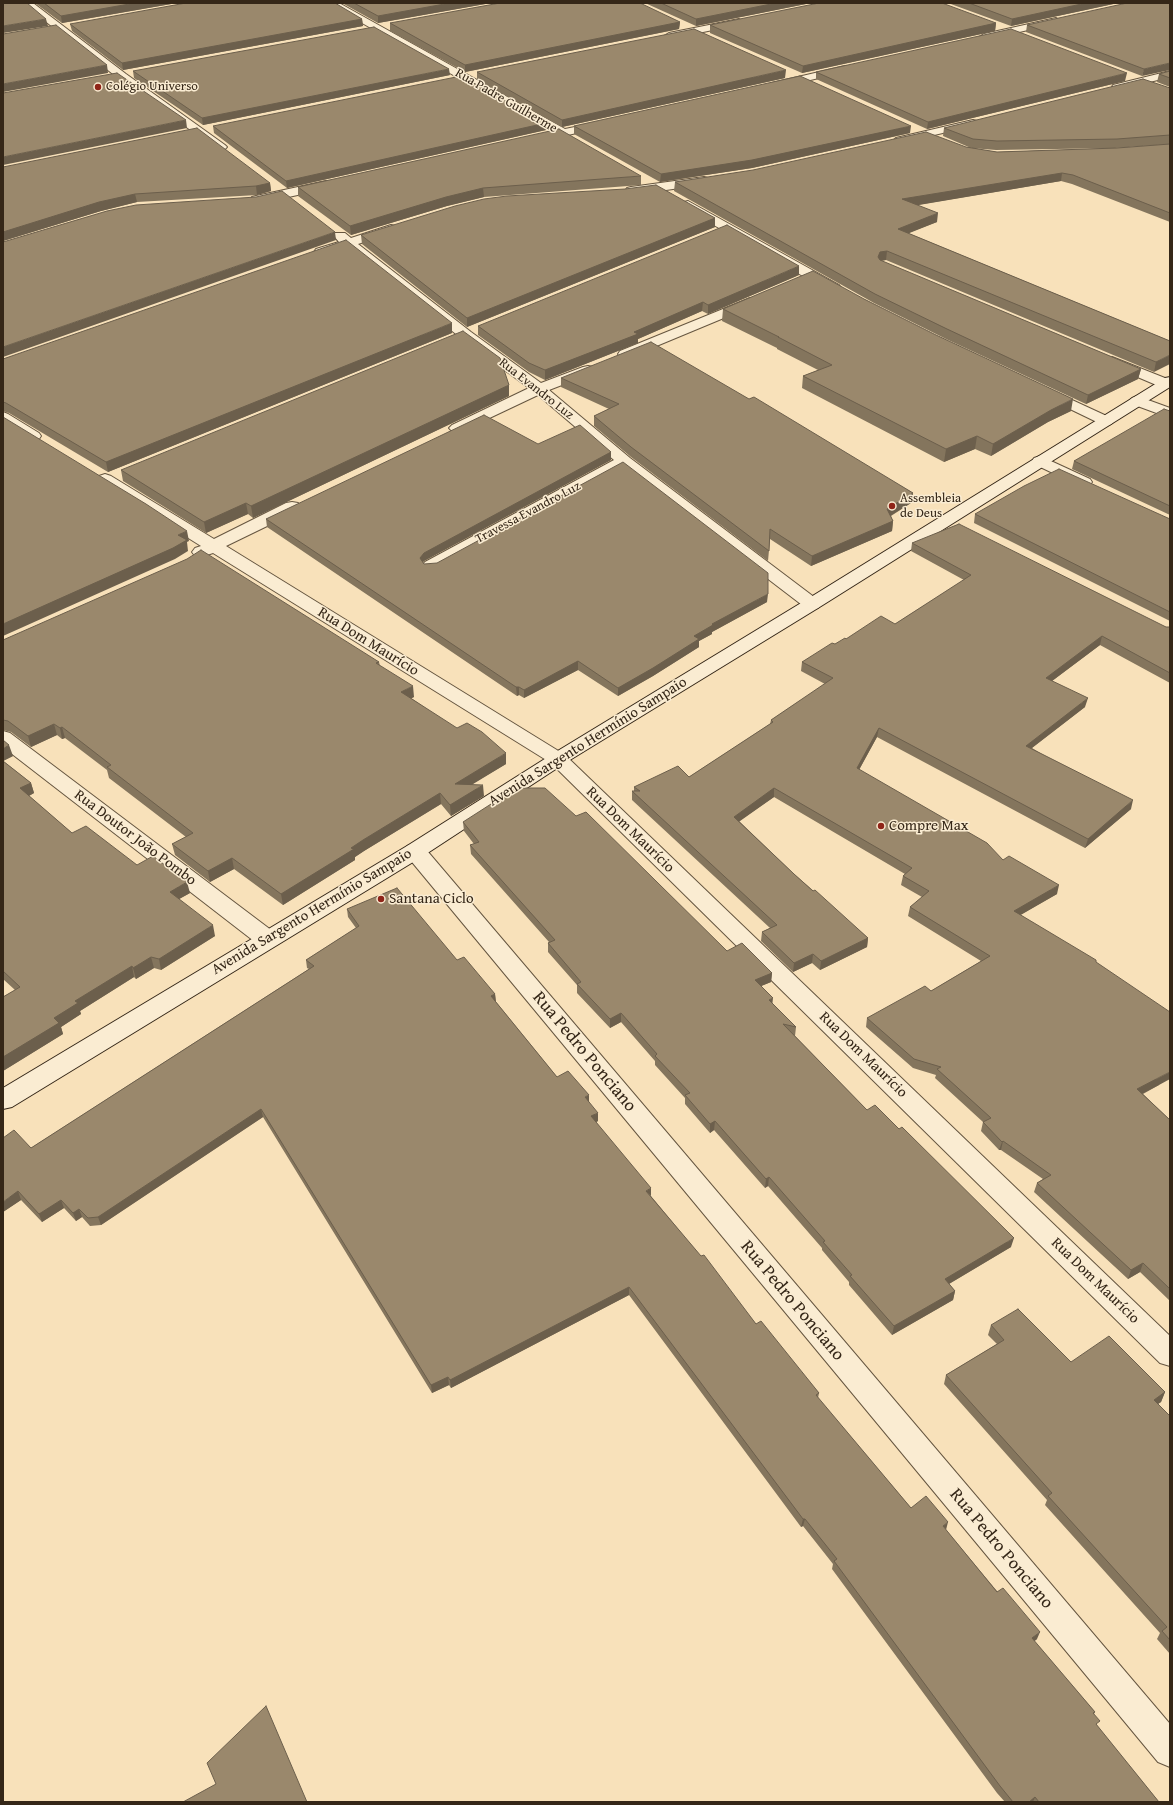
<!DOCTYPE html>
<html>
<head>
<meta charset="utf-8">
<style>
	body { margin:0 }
	#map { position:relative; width:1173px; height:1805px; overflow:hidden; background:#f8e1ba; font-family:"Gentium Book Plus",serif }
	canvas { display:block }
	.frame { position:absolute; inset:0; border:4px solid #352718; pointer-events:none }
</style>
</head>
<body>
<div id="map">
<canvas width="1173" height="1805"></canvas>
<div class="frame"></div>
</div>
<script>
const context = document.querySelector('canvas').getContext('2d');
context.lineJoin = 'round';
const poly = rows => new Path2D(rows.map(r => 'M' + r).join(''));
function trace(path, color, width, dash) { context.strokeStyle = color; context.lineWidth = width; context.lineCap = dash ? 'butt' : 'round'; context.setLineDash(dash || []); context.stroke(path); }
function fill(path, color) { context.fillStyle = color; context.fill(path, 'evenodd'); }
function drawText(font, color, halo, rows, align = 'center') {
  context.font = font + ' "Gentium Book Plus",serif'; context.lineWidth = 3; context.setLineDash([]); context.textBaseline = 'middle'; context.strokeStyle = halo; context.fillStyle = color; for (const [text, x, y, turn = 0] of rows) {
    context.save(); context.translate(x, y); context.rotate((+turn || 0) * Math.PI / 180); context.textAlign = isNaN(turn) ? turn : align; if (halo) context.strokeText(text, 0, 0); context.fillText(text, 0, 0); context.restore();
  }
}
const street = poly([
	[22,3,33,3,126,74,225,145,227,147,225,149,217,149,118,78,22,3],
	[327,3,339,3,565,129,604,121,610,124,604,127,536,142,532,141,530,139,532,137,553,132,327,3],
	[1056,18,1061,21,1059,23,984,40,979,37,984,34,1056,18],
	[739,19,744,22,742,24,669,39,664,36,669,33,739,19],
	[845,66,849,67,850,69,849,71,776,88,771,85,772,83,845,66],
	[1170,71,1170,77,1117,90,1112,87,1113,85,1170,71],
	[973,120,977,121,979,123,977,125,900,143,894,140,896,138,973,120],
	[704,177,708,178,710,181,708,184,631,195,627,194,625,191,627,188,631,187,704,177],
	[326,181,330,182,332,185,330,188,256,204,252,203,250,200,252,197,256,196,326,181],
	[688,201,839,285,841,288,839,291,834,292,829,291,684,208,682,205,684,202,688,201],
	[391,225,395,226,397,229,395,232,358,244,471,332,541,383,583,367,588,366,593,367,595,370,593,373,549,390,630,458,818,600,821,604,818,608,812,609,806,608,623,468,437,570,431,571,425,570,422,566,425,562,614,460,538,395,462,431,457,433,452,431,449,428,452,425,529,388,461,338,347,248,321,256,316,255,314,252,316,249,339,242,334,236,335,233,345,233,351,238,391,225],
	[750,298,755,299,757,302,755,305,630,357,625,358,620,357,618,354,620,351,750,298],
	[1112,357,1170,380,1170,387,1161,387,1107,364,1105,361,1107,358,1112,357],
	[1046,388,1111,418,1114,421,1111,424,1106,426,1101,424,1041,395,1039,392,1041,389,1046,388],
	[1137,396,1170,408,1170,418,1132,404,1129,401,1132,398,1137,396],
	[3,412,8,414,39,433,41,436,39,439,33,441,27,439,3,424,3,412],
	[1040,456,1090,479,1092,482,1090,485,1084,487,1078,485,1034,464,1032,461,1034,458,1040,456],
	[105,474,111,476,214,539,286,503,292,502,298,503,300,507,298,511,226,546,565,755,1170,1336,1170,1366,1160,1363,551,763,213,553,201,557,195,556,192,552,195,548,201,546,99,482,97,479,99,476,105,474],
	[3,731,10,733,275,933,278,939,275,945,267,947,259,945,3,747,3,731],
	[415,844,423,846,1170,1724,1170,1767,1158,1762,407,856,404,851,407,846,415,844]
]);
const secondary = poly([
	[1170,377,1170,387,818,608,565,763,423,856,12,1107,3,1109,3,1088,407,846,551,755,806,600,1165,378,1170,377]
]);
trace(street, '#665640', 2);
trace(secondary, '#352718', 2);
fill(street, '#faecd2');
fill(secondary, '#faecd2');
fill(poly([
	[35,3,177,3,62,23],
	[342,3,491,3,378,23],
	[645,3,811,3,696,26],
	[948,3,1118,3,1011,26],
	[1170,3,1142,76,1026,32,1027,25],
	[362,19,363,26,123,70,72,31,70,24],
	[680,22,679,29,465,72,390,31,390,23],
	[996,23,995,31,802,73,710,33,710,25],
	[133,71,450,75,203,125,134,78],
	[1170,71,1170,87,1157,82,1159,74],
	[477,72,785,78,562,127,477,80],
	[816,72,1125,81,927,129,816,79],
	[1170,88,1170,144,1115,148,996,150,971,148,943,136,944,128],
	[546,123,546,130,287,188,214,133,213,126],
	[574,126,910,133,752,168,660,182,574,134],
	[1170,144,1170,222,1072,184,1061,181,917,205,937,222,908,233,1170,341,1154,372,886,260,881,261,1141,369,1138,379,1086,404,946,339,874,303,674,191,675,182,966,147,997,152,1117,148],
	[3,167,270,183,271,191,257,195,137,202,101,211,3,241],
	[641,176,641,185,484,197,447,206,351,235,298,196,298,187],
	[625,189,715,218,715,227,467,327,362,244,361,235],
	[799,275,708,314,702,311,638,339,638,343,545,380,529,372,478,335,478,326],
	[864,299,1071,411,1048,422,991,456,975,449,944,462,802,388,803,376,818,370,777,349,777,348,722,321,723,309],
	[452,333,108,472,9,413,3,411,3,359],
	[561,378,749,399,913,493,911,503,891,516,893,521,892,531,811,566,770,539,768,561,631,457,594,426,594,416,609,409,561,387],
	[509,385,509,396,253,518,248,514,206,533,123,481,121,470],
	[1170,411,1170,515,1072,469,1074,461],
	[538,444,611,452,611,460,424,561,423,562,424,564,767,602,712,632,712,634,699,641,699,647,653,676,618,696,578,670,524,698,519,695,517,696,267,527,266,519],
	[975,514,1170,519,1170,621,974,523],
	[912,543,1166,627,1170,627,1170,683,1100,645,1052,681,1085,707,1032,748,1131,809,1085,848,877,737,859,770,1057,894,1020,915,1096,962,1159,1085,1143,1094,1170,1120,1170,1301,1140,1272,1128,1279,1034,1192,1037,1183,1043,1179,1001,1150,999,1150,981,1131,983,1122,935,1078,936,1075,913,1068,866,1027,867,1018,931,991,981,961,908,916,910,907,922,897,901,885,903,876,905,874,774,797,739,821,794,874,868,938,867,947,820,970,812,963,793,972,761,941,762,932,770,928,632,800,632,791,634,791,634,787,689,777,770,724,771,720,825,684,801,671,802,662,835,644,846,639,895,624,964,580,911,551],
	[3,640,379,662,380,666,414,697,411,698,506,764,472,784,484,796,451,816,441,804,364,851,355,857,355,860,283,905,234,869,210,882,175,855,172,844,186,837,109,778,107,770,65,738,62,739,57,735,31,747,11,732,3,730],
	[3,740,13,756,3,761,31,783,34,793,29,796,72,833,137,865,190,893,179,899,215,936,161,970,154,968,136,979,134,977,80,1011,81,1014,61,1027,63,1034,3,1071,3,997,15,990,3,979],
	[463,822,772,973,771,982,761,986,773,1004,796,1027,795,1036,867,1110,1011,1247,949,1284,955,1291,953,1300,892,1335,849,1285,849,1282,822,1250,822,1248,768,1186,765,1188,714,1130,710,1133,685,1104,685,1098,655,1065,655,1061,621,1022,610,1028,577,993,577,985,548,952,548,943,549,942,471,854,470,845,474,844,464,831],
	[347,909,457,960,495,994,496,1002,557,1077,589,1103,598,1121,596,1122,651,1196,756,1324,819,1393,818,1398,911,1508,946,1530,1037,1639,1034,1641,1095,1712,1094,1714,1097,1726,1159,1802,1005,1802,997,1793,832,1569,833,1564,803,1526,801,1527,629,1295,451,1388,449,1385,432,1393,263,1117,101,1225,90,1226,82,1217,76,1221,64,1208,42,1222,21,1200,3,1212,31,1148,309,969,307,968,306,960,356,928,348,917],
	[991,1325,1071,1362,1165,1392,1161,1402,1158,1404,1170,1416,1170,1654,1157,1639,1160,1633,1045,1505,1047,1500,944,1384,946,1375,997,1344,988,1335]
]), '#84755d');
fill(poly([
	[135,3,177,3,62,23,61,16],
	[450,3,491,3,378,23,378,16],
	[776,3,811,3,696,26,696,19],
	[1086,3,1118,3,1011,26,1012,19],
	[46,19,48,26,3,33,3,26],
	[362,19,363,26,123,70,122,63],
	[680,22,679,29,465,72,465,65],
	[996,23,995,31,802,73,803,66],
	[1170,63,1170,70,1142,76,1144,69],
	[107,65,108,73,3,92,3,84],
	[449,69,450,75,203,125,202,118],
	[786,70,785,78,562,127,562,120],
	[1127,73,1125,81,927,129,928,122],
	[186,120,187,128,3,165,3,157],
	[546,123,546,130,287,188,286,181],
	[911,126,910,133,752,168,660,182,661,174],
	[1062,173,1061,181,901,208,902,199],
	[270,183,271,191,257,195,256,186],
	[483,188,484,197,447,206,351,235,350,226,446,197],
	[135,194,137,202,101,211,3,241,3,232,99,202],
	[938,213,937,222,897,238,898,229],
	[715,218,715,227,467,327,467,318],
	[335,232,336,240,3,357,3,347],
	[887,251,886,260,879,261,878,257,880,252],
	[799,266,799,275,708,314,708,305],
	[703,302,702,311,638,339,638,343,545,380,545,370],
	[452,323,452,333,108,472,106,462],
	[1170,355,1170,364,1154,372,1156,362],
	[1141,369,1138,379,1086,404,1088,395],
	[509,385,509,396,253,518,251,506],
	[1073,399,1071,411,1048,422,991,456,993,444,1051,410],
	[977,436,975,449,944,462,946,449],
	[611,452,611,460,424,561,420,566,420,558,424,553],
	[913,493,911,503,885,519,887,509],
	[246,503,248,514,206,533,204,522],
	[893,521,892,531,811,566,812,556],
	[187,531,189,541,187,542,188,551,175,559,3,636,3,624,178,535],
	[768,594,767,602,712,632,712,634,699,641,699,647,653,676,618,696,618,688,694,636,712,624],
	[1102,636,1100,645,1044,687,1046,678],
	[578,661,578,670,524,698,524,690],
	[413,686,414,697,402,703,401,692],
	[516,687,519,687,519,695,517,696],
	[1088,698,1085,707,1024,754,1026,746],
	[54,724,57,735,31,747,28,736],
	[62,727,65,738,62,739,60,728],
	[879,728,877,737,855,777,857,768],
	[9,745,13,756,3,761,3,749],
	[506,753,506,764,455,795,455,784],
	[31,783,34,793,23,799,20,788],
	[483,785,484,796,451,816,450,805],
	[774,788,774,797,733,826,734,817],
	[440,793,441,804,364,851,355,857,355,860,283,905,281,894,363,840],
	[1133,800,1131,809,1085,848,1088,839],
	[232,858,234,869,210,882,208,871],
	[187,882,190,893,172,903,170,892],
	[1059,885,1057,894,1012,920,1014,911],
	[213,925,215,936,161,970,159,959],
	[868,938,867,947,820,970,821,961],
	[813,954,812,963,793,972,794,963],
	[151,957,154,968,136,979,133,968],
	[132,966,134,977,80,1011,81,1014,61,1027,63,1034,3,1071,3,1057,54,1018,75,1001],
	[772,973,771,982,754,989,755,980],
	[495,994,496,1003,491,996],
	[773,998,772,1007,769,1000],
	[621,1013,621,1022,610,1028,610,1019],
	[1170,1072,1170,1079,1159,1085,1134,1098,1137,1089],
	[589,1095,589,1104,585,1097],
	[261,1109,263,1117,101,1225,98,1217],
	[598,1113,598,1121,591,1125,591,1116],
	[715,1121,714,1130,710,1133,710,1124],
	[1003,1141,1001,1150,999,1150,1002,1142],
	[769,1177,768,1186,765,1188,766,1179],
	[651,1188,651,1196,646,1191],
	[18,1191,21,1200,3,1212,3,1202],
	[61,1200,64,1208,42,1222,39,1214],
	[79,1209,82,1217,76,1221,73,1213],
	[1014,1238,1011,1247,942,1288,945,1279],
	[1143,1263,1140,1272,1128,1279,1131,1270],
	[629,1287,629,1295,451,1388,450,1380],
	[955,1291,953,1300,892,1335,894,1326],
	[448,1377,449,1385,432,1393,431,1385],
	[1165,1392,1161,1402,1150,1409,1154,1400],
	[803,1519,805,1519,803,1526,801,1527],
	[948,1522,946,1530,943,1526],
	[1040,1632,1037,1639,1029,1646,1032,1638],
	[1035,1797,1033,1802,1029,1802]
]), '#6c5f4c');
const building = poly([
	[3,3,27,3,46,19,3,26,3,3],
	[44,3,135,3,61,16,44,3],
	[186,3,335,3,362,19,122,63,70,24,186,3],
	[354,3,450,3,378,16,354,3],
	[500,3,640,3,680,22,465,65,390,23,500,3],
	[661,3,776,3,696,19,661,3],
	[819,3,942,3,996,23,803,66,710,25,819,3],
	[969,3,1086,3,1012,19,969,3],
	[1127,3,1170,3,1170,63,1144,69,1027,25,1127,3],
	[56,25,107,65,3,84,3,34,56,25],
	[374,27,449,69,202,118,133,71,374,27],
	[694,29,786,70,562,120,477,72,694,29],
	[1011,29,1127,73,928,122,816,72,1011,29],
	[1170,71,1170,78,1159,74,1170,71],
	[117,73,186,120,3,157,3,93,117,73],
	[461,76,546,123,286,181,213,126,461,76],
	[800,76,911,126,752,160,661,174,574,126,800,76],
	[1143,79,1170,88,1170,135,1117,139,997,141,973,139,944,128,1143,79],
	[197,128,270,183,256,186,135,194,99,202,3,232,3,167,197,128],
	[559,129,641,176,483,188,446,197,350,226,298,187,559,129],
	[926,132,966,147,997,152,1117,148,1170,144,1170,213,1073,175,1062,173,902,199,938,213,898,229,1170,341,1170,355,1156,362,887,251,880,252,878,257,880,260,1141,369,1088,395,947,329,875,294,675,182,753,170,926,132],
	[656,185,715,218,467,318,361,235,455,206,484,199,507,196,625,189,656,185],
	[282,191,335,232,3,347,3,242,107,211,136,205,256,197,282,191],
	[727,225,799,266,708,305,703,302,634,332,638,334,545,370,529,363,478,326,727,225],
	[346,240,452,323,106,462,6,403,3,402,3,359,346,240],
	[813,271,864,299,936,335,1073,399,1051,410,993,444,977,436,946,449,803,376,832,365,778,337,779,337,723,309,813,271],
	[463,331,500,358,509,385,251,506,246,503,204,522,121,470,463,331],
	[651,342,749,399,754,397,913,493,887,509,893,521,812,556,770,529,769,551,631,447,594,416,619,404,561,378,651,342],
	[1164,409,1170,411,1170,506,1074,461,1164,409],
	[484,415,538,444,580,425,611,452,424,553,420,558,424,564,437,563,623,462,768,573,768,594,712,624,713,625,694,636,699,639,653,668,618,688,578,661,524,690,519,687,516,687,266,519,484,415],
	[3,417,146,504,187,531,178,535,187,540,173,548,3,624,3,417],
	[1059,469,1170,519,1170,612,975,514,1024,486,1059,469],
	[959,524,1166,627,1170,627,1170,673,1102,636,1046,678,1088,698,1026,746,1133,800,1088,839,879,728,857,768,987,843,1003,860,1009,856,1059,885,1014,911,1096,960,1096,962,1170,1012,1170,1072,1162,1076,1137,1089,1170,1120,1170,1289,1143,1263,1131,1270,1037,1183,1051,1175,1003,1141,1002,1142,983,1122,991,1118,937,1069,941,1067,914,1059,867,1018,925,986,931,991,990,956,910,907,929,891,903,876,912,868,774,788,734,817,794,874,813,891,815,890,868,938,821,961,813,954,794,963,762,932,777,925,632,791,640,791,634,787,678,766,689,777,773,722,771,720,833,678,802,662,832,643,835,644,845,638,846,639,881,616,895,624,971,575,912,543,959,524],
	[201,550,379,662,376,663,413,686,401,692,457,728,467,723,482,732,506,753,455,784,483,785,450,805,440,793,363,840,351,848,354,849,281,894,232,858,208,871,172,844,193,833,107,767,111,765,62,727,60,728,54,724,28,736,8,721,3,720,3,640,187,559,201,550],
	[3,740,9,745,3,749,3,740],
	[3,761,31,783,20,788,72,833,86,826,137,865,153,856,187,882,170,892,213,925,159,959,151,957,133,968,132,966,75,1001,78,1003,54,1018,59,1023,3,1057,3,997,20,987,3,971,3,761],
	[516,788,545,788,576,816,586,812,727,951,742,943,772,973,755,980,773,998,769,1000,796,1027,783,1024,867,1110,875,1105,899,1129,902,1127,1014,1238,945,1279,955,1291,894,1326,850,1276,852,1275,823,1242,825,1241,769,1177,766,1179,715,1121,710,1124,685,1095,690,1093,655,1056,657,1054,621,1013,610,1019,577,984,581,982,548,943,555,940,470,845,479,842,463,822,516,788],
	[397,888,457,960,464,957,495,994,491,996,557,1077,568,1071,589,1095,585,1097,598,1113,591,1116,651,1188,646,1191,701,1256,704,1255,756,1324,761,1321,819,1393,816,1395,911,1508,926,1496,948,1522,943,1526,997,1592,1003,1588,1040,1632,1032,1638,1095,1712,1093,1713,1100,1721,1096,1724,1159,1802,1039,1802,1035,1797,1029,1802,1013,1802,1000,1786,834,1561,837,1559,805,1519,803,1519,629,1287,450,1380,448,1377,431,1385,261,1109,98,1217,88,1218,79,1209,73,1213,61,1200,39,1214,18,1191,3,1202,3,1138,14,1130,31,1148,314,966,306,960,359,926,347,909,397,888],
	[1018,1309,1071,1362,1109,1336,1165,1392,1154,1400,1170,1416,1170,1640,1162,1631,1167,1627,1048,1496,1052,1493,946,1375,1004,1340,991,1325,1018,1309],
	[266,1706,307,1802,183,1802,216,1784,207,1763,266,1706]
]);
fill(building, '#9a886c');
trace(building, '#6c5f4c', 1);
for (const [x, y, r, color] of [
	[98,87,4,"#8f2418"],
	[892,506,4,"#8f2418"],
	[881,826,4,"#8f2418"],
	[381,899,4,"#8f2418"]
]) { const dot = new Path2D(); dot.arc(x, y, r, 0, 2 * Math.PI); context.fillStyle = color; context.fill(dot); trace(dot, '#faecd2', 1.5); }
drawText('13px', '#352718', '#faecd2', [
	["Colégio Universo",106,87],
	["Assembleia",900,499],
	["de Deus",900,514]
], 'left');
drawText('13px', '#352718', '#faecd2', [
	["Rua Padre Guilherme",506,101,30],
	["Rua Evandro Luz",536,389,38],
	["Travessa Evandro Luz",528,513,-28]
]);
drawText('15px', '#352718', '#faecd2', [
	["Rua Dom Maurício",368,642,32],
	["Avenida Sargento Hermínio Sampaio",588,742,-32],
	["Rua Dom Maurício",630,830,44],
	["Rua Doutor João Pombo",135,838,37],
	["Avenida Sargento Hermínio Sampaio",312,912,-31],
	["Rua Dom Maurício",863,1055,44],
	["Rua Dom Maurício",1095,1281,44]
]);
drawText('15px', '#352718', '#faecd2', [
	["Compre Max",889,826],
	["Santana Ciclo",389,899]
], 'left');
drawText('18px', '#352718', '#faecd2', [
	["Rua Pedro Ponciano",584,1052,50],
	["Rua Pedro Ponciano",792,1301,50],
	["Rua Pedro Ponciano",1001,1549,50]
]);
</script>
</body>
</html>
